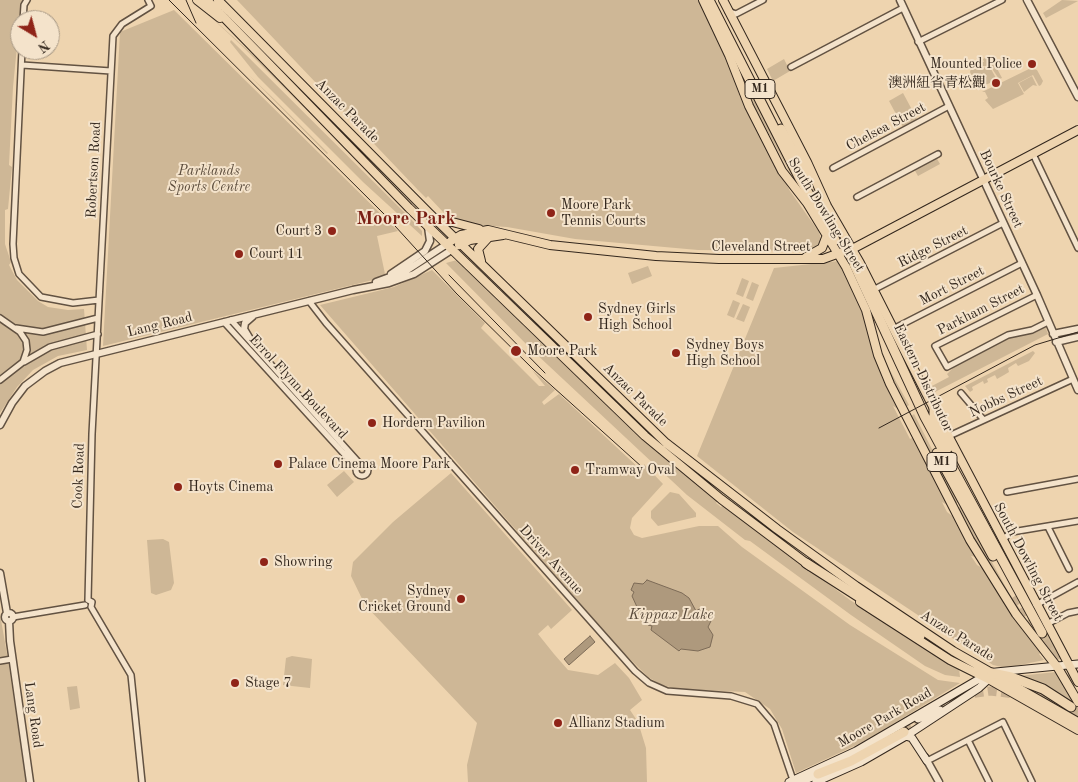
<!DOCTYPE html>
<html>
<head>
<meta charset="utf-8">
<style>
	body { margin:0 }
	#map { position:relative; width:1078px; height:782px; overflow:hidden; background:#eed4af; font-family:"Old Standard TT",serif }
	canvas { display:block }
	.north { position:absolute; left:10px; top:10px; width:50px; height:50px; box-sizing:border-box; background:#f4e3cb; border:1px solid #a79885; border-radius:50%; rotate:143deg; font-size:14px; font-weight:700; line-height:20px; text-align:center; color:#33271d }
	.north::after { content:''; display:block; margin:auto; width:18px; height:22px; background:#8f2418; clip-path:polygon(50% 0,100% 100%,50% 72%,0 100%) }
</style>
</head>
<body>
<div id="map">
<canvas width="1078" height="782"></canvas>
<div class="north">N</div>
</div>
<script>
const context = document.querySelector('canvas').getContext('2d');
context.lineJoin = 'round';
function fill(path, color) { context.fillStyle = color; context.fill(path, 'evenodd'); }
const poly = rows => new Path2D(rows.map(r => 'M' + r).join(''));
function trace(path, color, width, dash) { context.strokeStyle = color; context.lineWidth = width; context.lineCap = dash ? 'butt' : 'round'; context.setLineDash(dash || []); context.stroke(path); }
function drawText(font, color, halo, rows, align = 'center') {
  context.font = font + ' "Old Standard TT","Noto Serif SC",serif'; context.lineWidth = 4; context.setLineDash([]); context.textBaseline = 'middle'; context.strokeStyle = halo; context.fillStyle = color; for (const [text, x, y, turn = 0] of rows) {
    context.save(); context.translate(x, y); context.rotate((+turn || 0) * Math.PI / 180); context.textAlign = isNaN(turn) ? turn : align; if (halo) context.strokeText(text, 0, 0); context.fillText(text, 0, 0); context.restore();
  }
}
fill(poly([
	[0,0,25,0,20,16,13,87,9,165,12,167,8,209,5,210,5,244,11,262,9,265,17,280,38,301,48,307,68,310,84,309,87,350,58,356,33,370,17,387,0,413],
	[237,0,699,0,730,66,740,97,790,191,819,232,822,243,813,251,698,250,575,239,507,227,477,225,459,229,428,196,426,198,418,190],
	[1062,0,1078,1,1046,18,1043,13],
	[202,9,260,61,415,218,242,46],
	[174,10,398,231,377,236,385,274,377,279,103,346,120,32],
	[231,40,407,215,422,231,422,236,363,182,258,77,230,42],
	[990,55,1002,78,999,79,991,67,983,66,978,62,984,62,983,59],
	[784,59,790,71,773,81,767,69],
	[976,63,982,67,991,69,997,80,978,88,981,86,978,80,975,82,970,72,972,66],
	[738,67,800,184,797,186,748,95],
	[1031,68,1037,70,1043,81,1041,85,1039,86,1033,75,1018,83,1024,94,993,109,985,100,988,98,985,92,982,92],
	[249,75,274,99,328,153,327,154],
	[1032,76,1037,86,1033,85,1024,92,1019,83],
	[903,93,917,119,903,127,889,101],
	[936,157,940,164,918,176,914,169],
	[457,260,643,440,718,501,716,503,721,507,723,505,850,600,959,669,960,677,945,675,925,666,851,615,750,541,745,540,687,495,533,351,446,263],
	[839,261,864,315,882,378,898,409,893,406,910,439,914,437,949,506,942,502,947,512,956,519,976,557,971,556,977,565,984,569,1042,652,1039,654,1044,660,1006,668,993,665,793,532,697,456,774,268],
	[648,266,652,276,632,284,628,273],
	[432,270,485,323,481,328,539,386,545,386,532,370,555,390,542,402,544,405,559,394,640,469,644,467,644,464,663,484,632,518,630,528,634,535,642,538,699,526,718,526,742,547,850,625,938,680,960,683,865,741,796,773,782,729,770,709,745,692,676,689,660,684,648,677,617,646,320,305,394,287],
	[742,278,749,281,743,297,736,294],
	[752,282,759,285,753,301,746,298],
	[872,293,923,398,920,400],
	[733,300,740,303,734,318,727,315],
	[743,304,750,307,744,322,736,319],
	[1045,326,1048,334,933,393,930,387,949,377,947,374,958,363,1011,336],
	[1033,351,1035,353,1029,361,1018,366,1016,363,1008,368,1009,372,1004,375,997,379,995,375,987,379,988,382,984,384,983,381,972,387,973,390,970,392,965,386],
	[881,354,909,405,906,407,897,391],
	[914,414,959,502,955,504,910,417],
	[344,471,354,482,337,497,327,485],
	[451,473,572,610,551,629,548,625,538,634,554,654,568,670,598,675,615,663,629,678,642,700,630,710,638,722,646,748,647,782,468,782,467,765,477,723,365,605,351,576,353,562,393,522],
	[670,492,679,494,696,513,696,517,658,526,651,518,651,511],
	[978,498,1061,659,1056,660,1021,617,980,552,957,509,961,506,1009,593,1039,638,1046,634,976,499],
	[163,539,169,542,174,583,171,590,156,595,151,593,147,540],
	[0,614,8,660,26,782,0,782],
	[292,656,312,659,310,688,283,685,286,658],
	[1056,672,1078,707,1078,717,1016,683,1018,676],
	[77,686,80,708,70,710,67,687]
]), '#ceb796');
const water = poly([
	[647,580,682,593,689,598,696,611,701,608,711,621,708,627,713,635,710,647,698,651,681,649,679,651,651,630,652,626,648,625,642,616,640,612,641,607,637,607,632,596,634,592,631,590,634,583,643,584,647,580],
	[590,636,595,642,569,665,564,659,590,636]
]);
fill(water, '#ae997d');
trace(water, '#7d6b57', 1);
trace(poly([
	[807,177,854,264],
	[846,259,860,286],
	[867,302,876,325],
	[1015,596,1072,685],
	[920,636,955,656],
	[1071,707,1078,712],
	[904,732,945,705,969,694,990,691,1014,694]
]), '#c9b192', 9, [9, 4.5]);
const minor = poly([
	[728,11,736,14,763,0],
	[23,20,24,5,27,0],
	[918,42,1002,0],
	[22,50,13,244,14,258,19,274,41,297,73,303,99,300],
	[22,65,111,71],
	[791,67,903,8],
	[1033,154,1078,248],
	[833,168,949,106],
	[857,197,938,154],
	[873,290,1003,223],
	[1037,295,935,346,947,367,1008,335,1032,330,1048,322],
	[309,301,326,323,635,671,649,683,667,691,731,696,757,704,774,724,793,780],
	[0,318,20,332,26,341,27,350,23,362,0,380],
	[231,320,360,464],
	[224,322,356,467],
	[16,328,43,332,98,318],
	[893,329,1022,263],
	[24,362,50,347,98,334],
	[961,393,983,419],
	[949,436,1073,379],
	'356 470a6 6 0 1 1 12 0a6 6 0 1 1-12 0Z',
	[1007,492,1078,479],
	[1048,527,1069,569],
	[1002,540,1012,532,1078,521],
	[88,600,92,434,113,36,122,24,151,6,148,0],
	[88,600,92,602,91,607,131,675,142,782],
	[1036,605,1078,582],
	[13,617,85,605],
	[1047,624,1068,613,1078,611],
	[0,661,12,659],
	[968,740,989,782],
	[927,761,1003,722,1032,782]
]);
const tertiary = poly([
	[900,0,1037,295,1078,390],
	[1027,0,1078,97],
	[391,274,425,251,430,241,428,227],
	[376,282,406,271,447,244],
	[253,316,245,323,244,329,253,344],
	[1053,334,1078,329],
	[1056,342,1078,337],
	[0,425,12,403,25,386,45,371,60,363,353,290,389,283,414,274,453,249],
	[0,573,7,613],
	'5 617a4 4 0 1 1 8 0a4 4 0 1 1-8 0Z',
	[9,621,10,641,30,782],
	[925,757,939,782]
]);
const secondary = poly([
	[996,672,1078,664],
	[918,719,940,710],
	[906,736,912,738,927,761],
	[789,782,856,751,986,675],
	[801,782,821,773],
	[816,782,861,762,906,736,979,688,992,676]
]);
const primary = poly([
	[197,0,220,18],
	[207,0,409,208,645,436,721,499,810,566],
	[218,0,429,213,666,443,777,529,856,586,953,651,1078,722],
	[703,0,729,55,749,106,782,171,807,203,846,267,866,310,878,355,890,384,970,540,1016,614,1058,668,1078,702],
	[723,0,807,162,827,206,860,263,930,401,1078,682],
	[437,218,479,229],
	[451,241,461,235,488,230,550,245,656,256,719,259,823,259,856,247,1078,130],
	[459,245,470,240,503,235],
	[806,257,822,248,827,235],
	[481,261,478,249,488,238],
	[860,602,950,660,990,680,1078,730]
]);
const motorway = poly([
	[709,0,799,177,835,240],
	[781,129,807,177],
	[854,264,925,417,1042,633],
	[934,408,934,416,948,448],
	[937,453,993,556],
	[806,563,920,636],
	[992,673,1011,677,1043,689,1071,707],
	[818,774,851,761,904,732]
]);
trace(minor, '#625242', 8);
trace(tertiary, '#625242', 9);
trace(secondary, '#33271d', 9);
trace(primary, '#33271d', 10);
trace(motorway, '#33271d', 11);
trace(minor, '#f4e3cb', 5);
trace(tertiary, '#f4e3cb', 6);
trace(secondary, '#f4e3cb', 7);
trace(primary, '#eed4af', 8);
trace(motorway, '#eed4af', 9);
trace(poly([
	[169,0,385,215,456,293,533,369,642,467],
	[186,0,196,23],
	[449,275,545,373],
	[879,428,1035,345,1078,332]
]), '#33271d', 1);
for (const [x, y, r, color] of [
	[1032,64,5,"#8f2418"],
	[996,83,5,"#8f2418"],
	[551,213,5,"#8f2418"],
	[332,231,5,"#8f2418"],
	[239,254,5,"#8f2418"],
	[588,317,5,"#8f2418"],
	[516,351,6,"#8f2418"],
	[676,353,5,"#8f2418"],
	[372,423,5,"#8f2418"],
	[278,464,5,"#8f2418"],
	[575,470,5,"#8f2418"],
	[178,487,5,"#8f2418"],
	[264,562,5,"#8f2418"],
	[461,599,5,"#8f2418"],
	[235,683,5,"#8f2418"],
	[558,723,5,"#8f2418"]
]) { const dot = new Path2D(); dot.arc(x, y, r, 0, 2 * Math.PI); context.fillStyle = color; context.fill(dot); trace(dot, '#f4e3cb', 2); }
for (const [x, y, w] of [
	[760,89,30],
	[942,462,30]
]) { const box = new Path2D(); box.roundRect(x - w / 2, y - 9.5, w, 19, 4); context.fillStyle = '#f4e3cb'; context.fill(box); trace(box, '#33271d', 1); }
drawText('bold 12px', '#33271d', null, [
	["M1",760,89],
	["M1",942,462]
]);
drawText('14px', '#33271d', '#f4e3cb', [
	["Mounted Police",1022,64,"right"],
	["澳洲紐省青松觀",986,83,"right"],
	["Moore Park",561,205],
	["Tennis Courts",561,221],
	["Court 3",322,231,"right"],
	["Court 11",249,254],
	["Sydney Girls",598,309],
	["High School",598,325],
	["Sydney Boys",686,345],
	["High School",686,361],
	["Moore Park",527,351],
	["Hordern Pavilion",382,423],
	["Palace Cinema Moore Park",288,464],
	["Tramway Oval",585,470],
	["Hoyts Cinema",188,487],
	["Showring",274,562],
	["Sydney",451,591,"right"],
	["Cricket Ground",451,607,"right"],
	["Stage 7",245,683],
	["Allianz Stadium",568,723]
], 'left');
drawText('14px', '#33271d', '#f4e3cb', [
	["Anzac Parade",347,111,45],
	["Chelsea Street",886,127,-28],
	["Robertson Road",94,170,-87],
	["Bourke Street",1001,189,65],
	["South Dowling Street",826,215,58],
	["Cleveland Street",761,247],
	["Ridge Street",933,247,-27],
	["Mort Street",952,286,-27],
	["Parkham Street",981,310,-27],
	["Lang Road",160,325,-14],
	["Eastern Distributor",923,378,64],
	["Errol Flynn Boulevard",298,387,47],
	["Anzac Parade",635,395,44],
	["Nobbs Street",1006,397,-25],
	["Cook Road",79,476,-88],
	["Driver Avenue",551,560,48],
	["South Dowling Street",1028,562,62],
	["Anzac Parade",957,636,32],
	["Lang Road",33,715,82],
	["Moore Park Road",885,718,-30]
]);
drawText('italic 14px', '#5a4b3b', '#f4e3cb', [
	["Parklands",209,171],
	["Sports Centre",209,187]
]);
drawText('italic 15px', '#58493a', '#f4e3cb', [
	["Kippax Lake",671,615]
]);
drawText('bold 19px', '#7a1f14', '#f4e3cb', [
	["Moore Park",406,219]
]);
</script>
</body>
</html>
